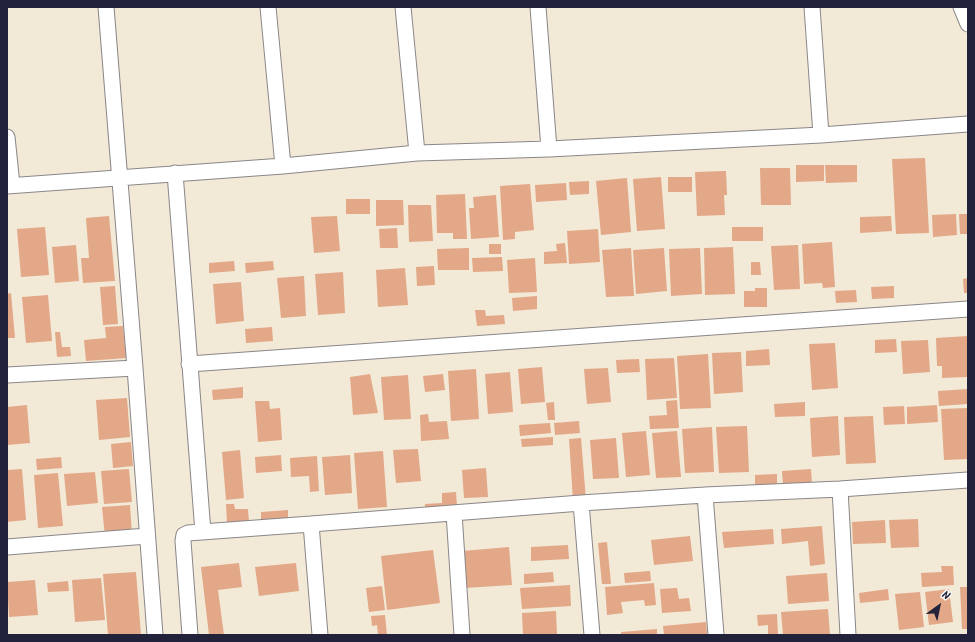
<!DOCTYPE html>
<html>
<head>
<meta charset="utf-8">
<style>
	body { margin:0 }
	#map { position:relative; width:975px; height:642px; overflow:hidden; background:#f3e9d7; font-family:Kalam,sans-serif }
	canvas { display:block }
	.frame { position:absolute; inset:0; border:8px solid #22223b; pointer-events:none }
	.north { position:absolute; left:919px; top:586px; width:40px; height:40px; -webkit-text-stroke:3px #f6f6f2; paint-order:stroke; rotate:33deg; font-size:11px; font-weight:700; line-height:16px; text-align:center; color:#22223b }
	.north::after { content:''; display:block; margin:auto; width:14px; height:18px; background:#22223b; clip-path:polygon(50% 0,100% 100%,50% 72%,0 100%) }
</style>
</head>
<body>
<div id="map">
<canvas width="975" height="642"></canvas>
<div class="frame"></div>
<div class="north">N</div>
</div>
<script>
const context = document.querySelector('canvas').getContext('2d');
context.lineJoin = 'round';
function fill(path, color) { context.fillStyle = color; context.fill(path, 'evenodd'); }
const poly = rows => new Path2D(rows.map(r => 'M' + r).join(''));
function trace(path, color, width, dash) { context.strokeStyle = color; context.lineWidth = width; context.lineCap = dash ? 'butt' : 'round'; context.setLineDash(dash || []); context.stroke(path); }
fill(poly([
	[925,158,929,233,896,234,892,159],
	[796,165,824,165,824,181,796,182],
	[825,165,857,165,857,182,826,183],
	[760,168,790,168,791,205,761,205],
	[726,171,727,195,724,195,725,215,697,216,695,172],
	[661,177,665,229,637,231,633,179],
	[668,177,692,177,692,192,668,192],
	[627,178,631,232,601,235,596,181],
	[589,181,589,194,570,195,569,182],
	[566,183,567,200,536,202,535,185],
	[530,184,534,230,515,232,515,239,503,240,500,186],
	[465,194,467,239,453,239,453,233,437,233,436,195],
	[496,195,499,237,471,239,469,208,474,208,473,197],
	[346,199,370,199,370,214,346,214],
	[376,200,403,200,404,225,376,226],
	[408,205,431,205,433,241,409,242],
	[956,214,957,235,933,237,932,215],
	[959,214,968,214,968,234,960,234],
	[109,216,115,281,83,283,81,258,89,258,86,218],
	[337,216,340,251,314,253,311,217],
	[891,216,892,231,860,233,860,217],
	[45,227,49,275,21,277,17,229],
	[732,227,763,227,763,241,732,241],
	[397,228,398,248,380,248,379,229],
	[598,229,600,262,569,264,567,231],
	[832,242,835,287,823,288,822,283,804,284,802,244],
	[565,243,567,263,544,264,544,252,557,251,556,244],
	[489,244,501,244,501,254,489,254],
	[76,245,79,281,55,283,52,247],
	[798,245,800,289,774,290,771,246],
	[733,247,735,294,705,295,704,248],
	[469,248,469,270,438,270,437,249],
	[631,248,634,296,606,297,602,250],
	[664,248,667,291,636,294,633,250],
	[700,248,702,294,671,296,669,249],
	[502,257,503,271,473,272,472,258],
	[535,258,537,292,509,293,507,260],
	[234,261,235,271,209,273,209,263],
	[273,261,274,270,246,273,245,263],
	[751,262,760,262,761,275,751,275],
	[434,266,435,285,417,286,416,267],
	[405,268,408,305,378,307,376,270],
	[343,272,345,313,318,315,315,274],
	[304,276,306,316,281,318,277,278],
	[968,278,968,293,964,293,963,279],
	[241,282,244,321,216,324,213,284],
	[115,286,118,324,103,325,100,287],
	[894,286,894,298,872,299,871,287],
	[755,288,767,288,767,307,744,307,744,291,755,291],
	[856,290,857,302,836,303,835,291],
	[11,293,15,338,7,338,7,294],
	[48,295,52,341,26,343,22,297],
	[537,296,537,309,513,311,512,298],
	[475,310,485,310,486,316,504,315,505,324,477,326],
	[123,326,126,358,86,361,84,340,106,338,105,327],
	[272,327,273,341,246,343,245,329],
	[55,332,60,332,62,347,70,347,71,356,57,357],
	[968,336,968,377,942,378,942,366,937,366,936,338],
	[896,339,897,352,875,353,875,340],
	[928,340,930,372,903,374,901,341],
	[835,343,838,388,812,390,809,344],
	[769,349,770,365,746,366,746,351],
	[741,352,743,392,714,394,712,353],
	[708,354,711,408,680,409,677,356],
	[674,358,677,398,647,400,645,359],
	[639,359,640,372,617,373,616,360],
	[542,367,545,402,521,404,518,369],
	[608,368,611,402,587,404,584,369],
	[476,369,479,419,451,421,448,371],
	[510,372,513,412,488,414,485,374],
	[370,374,378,413,353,415,350,377],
	[443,374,445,390,425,392,423,376],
	[408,375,411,419,384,420,381,377],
	[243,387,243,398,213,400,212,390],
	[968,389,968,404,939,406,938,391],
	[127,398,130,437,99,440,96,400],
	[677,400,679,428,650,429,649,416,667,415,666,401],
	[255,401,269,401,270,409,280,408,282,440,258,442],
	[554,402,555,420,548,420,546,403],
	[805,402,805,416,775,417,774,404],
	[27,405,30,443,7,445,7,407],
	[937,405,938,422,907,424,907,407],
	[904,406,905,424,884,425,883,407],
	[968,408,968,459,944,460,941,409],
	[428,414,429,422,447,421,449,439,421,441,420,415],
	[838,416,840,455,812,457,810,418],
	[873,416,876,463,846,464,844,417],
	[579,421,580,433,555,435,554,423],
	[550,423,551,433,520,436,519,425],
	[747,426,749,472,719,473,716,427],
	[712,427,714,472,685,473,682,429],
	[646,431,650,475,626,477,622,433],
	[677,431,681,477,656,478,652,433],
	[553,437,553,445,522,447,521,439],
	[581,438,586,500,573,501,569,439],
	[616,438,619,478,593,479,590,440],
	[131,442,133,466,113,468,111,444],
	[418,449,421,481,396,483,393,450],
	[240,450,244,498,226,500,222,452],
	[383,451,387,507,358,509,354,453],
	[281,455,282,471,256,473,255,457],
	[350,455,352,493,325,495,322,457],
	[317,456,319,491,310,492,309,476,291,477,290,458],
	[61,457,62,468,37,470,36,459],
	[486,468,488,497,464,498,462,470],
	[22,469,26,520,7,522,7,470],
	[129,469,132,502,104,504,101,471],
	[811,469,812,484,783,485,782,471],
	[95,472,98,503,67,506,64,474],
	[58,473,63,526,38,528,34,475],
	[777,474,777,485,755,487,755,475],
	[456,492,457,507,425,509,425,504,442,503,442,493],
	[226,504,234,504,235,509,248,509,249,522,227,523],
	[130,505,132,535,105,537,102,507],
	[288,510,288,519,261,521,261,512],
	[918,519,919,547,891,548,889,520],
	[885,520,886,543,853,544,852,522],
	[822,526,825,564,810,566,808,541,782,544,781,529],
	[773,529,774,544,724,548,722,532],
	[690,536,693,561,654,565,651,540],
	[607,542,611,584,602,584,598,543],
	[568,545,569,559,531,561,531,547],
	[509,547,512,585,465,588,462,551],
	[433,550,440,603,387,610,381,556],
	[239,563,242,587,218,590,224,635,209,635,201,567],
	[296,563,299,591,259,596,255,567],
	[941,566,953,566,954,585,922,587,921,573,942,572],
	[650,571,651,581,625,583,624,573],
	[136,572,141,635,108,635,103,574],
	[553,572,554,582,524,584,524,574],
	[827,573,829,601,788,604,786,576],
	[101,578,105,620,75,622,72,580],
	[35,580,38,615,9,617,7,582],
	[68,581,69,591,48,592,47,583],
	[654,583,656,605,645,606,644,600,621,602,623,613,607,615,605,587],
	[570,585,571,606,522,609,520,588],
	[382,586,385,610,369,612,366,588],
	[960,587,968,587,968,629,962,629],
	[677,588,679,599,689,598,691,611,662,613,660,589],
	[888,589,889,600,860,603,859,593],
	[949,589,953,622,929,625,925,592],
	[920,592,924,627,899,630,895,594],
	[828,609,830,635,783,635,781,612],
	[556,611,557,635,523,635,522,613],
	[777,614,778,635,768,635,768,625,758,626,757,615],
	[385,615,387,635,378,635,377,625,372,626,371,616],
	[706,622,707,635,664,635,663,626],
	[657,629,657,635,621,635,621,632]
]), '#e2a888');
const minor = poly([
	[106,7,135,368,155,635],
	[268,7,283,166],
	[403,7,417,153],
	[538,7,549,149],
	[812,7,821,135],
	[961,7,968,24],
	[7,137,12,185],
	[175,173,203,532],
	[7,186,283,166,417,153,549,149,821,135,968,124],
	[189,364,968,309],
	[7,375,135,368],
	[840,489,848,635],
	[705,495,716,635],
	[581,503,592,635],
	[454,513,462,635],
	[311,524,320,635],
	[7,547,147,536],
	[190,635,183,541,184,535,188,533,311,524,581,503,705,495,840,489,968,480]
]);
trace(minor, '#8a8689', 17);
trace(minor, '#fff', 15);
</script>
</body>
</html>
